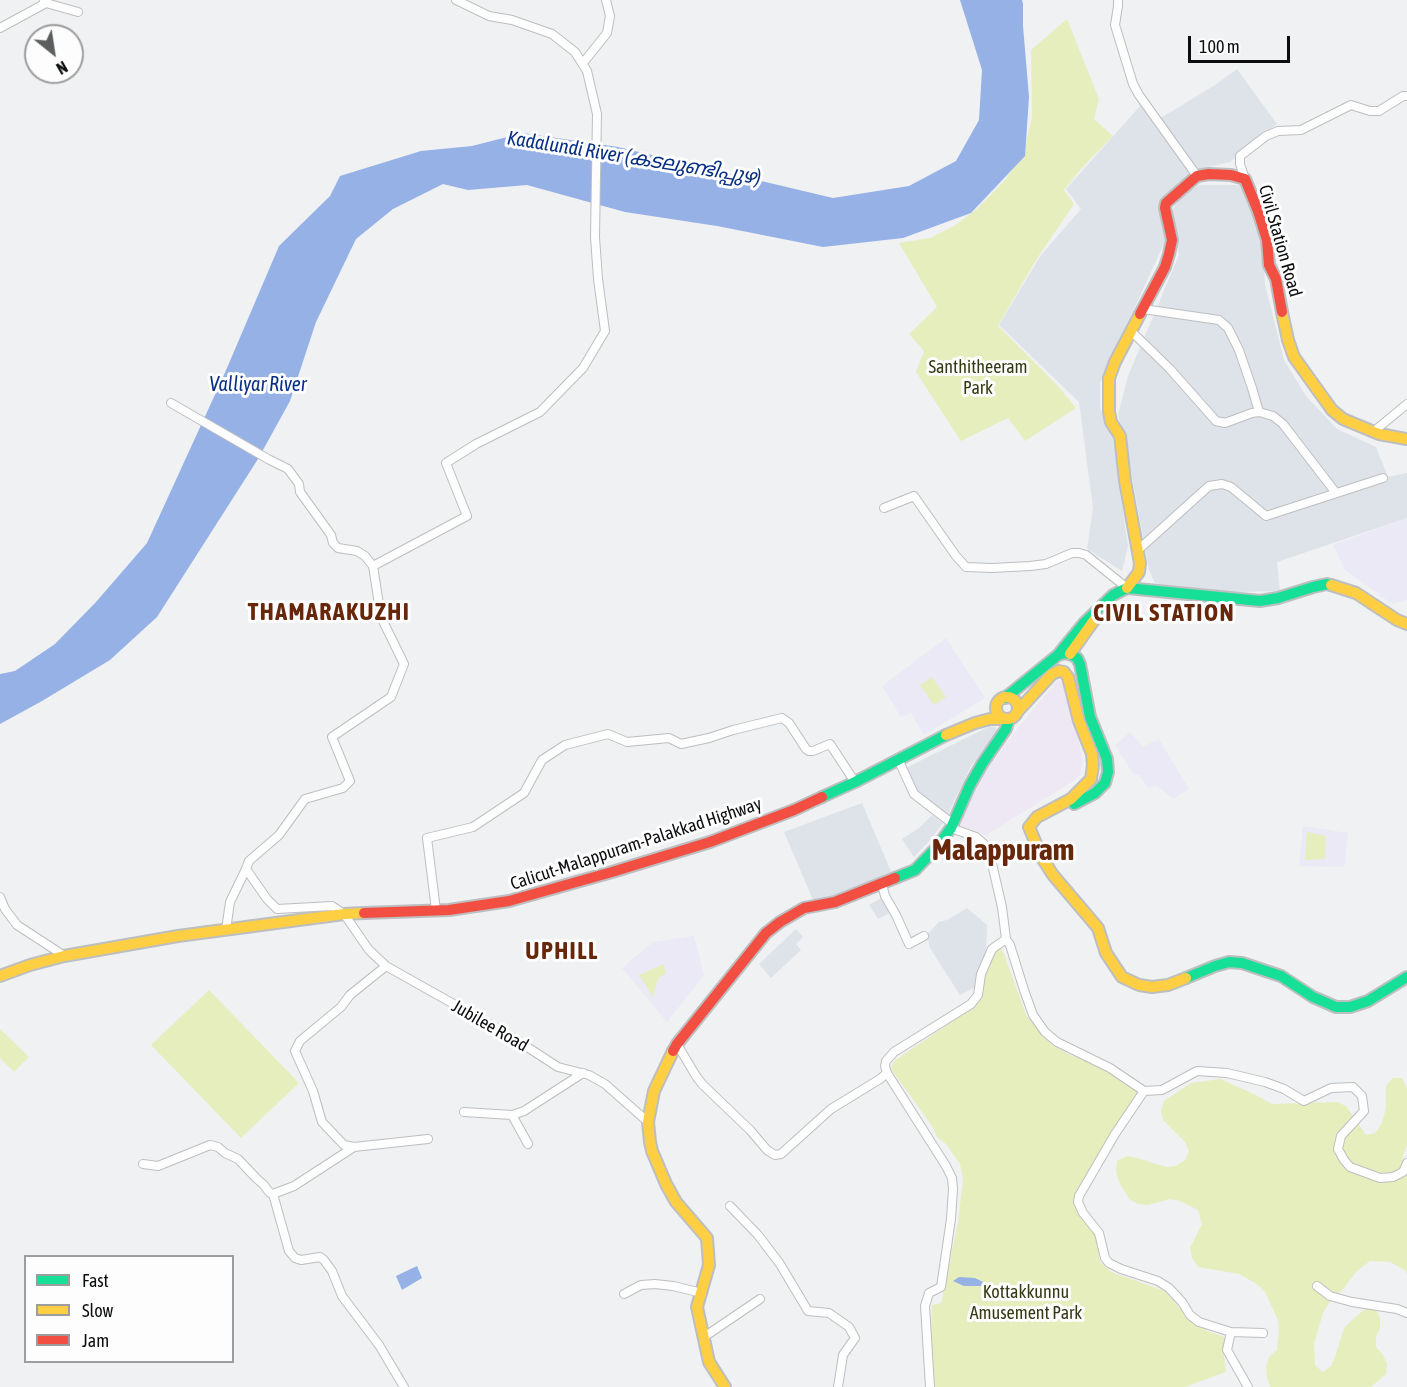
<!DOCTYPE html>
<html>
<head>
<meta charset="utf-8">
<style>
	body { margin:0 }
	#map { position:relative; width:1407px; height:1387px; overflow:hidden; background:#eff1f3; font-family:"Asap Condensed",sans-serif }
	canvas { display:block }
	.legend { position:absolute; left:24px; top:1255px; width:210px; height:108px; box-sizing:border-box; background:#fdfdfe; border:2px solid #9d9d9e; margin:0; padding:8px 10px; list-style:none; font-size:18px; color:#0c0d0f }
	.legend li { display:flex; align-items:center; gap:12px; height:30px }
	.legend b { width:30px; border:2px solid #9d9d9e }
	.north { position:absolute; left:24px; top:24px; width:60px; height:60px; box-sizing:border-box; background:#fdfdfe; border:2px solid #9d9d9e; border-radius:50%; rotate:150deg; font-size:16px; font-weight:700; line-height:24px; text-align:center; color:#0c0d0f }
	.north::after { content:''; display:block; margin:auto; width:21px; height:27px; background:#5b5d5f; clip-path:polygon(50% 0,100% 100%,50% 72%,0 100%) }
	.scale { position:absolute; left:1188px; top:36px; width:102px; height:27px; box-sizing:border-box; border:3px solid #0c0d0f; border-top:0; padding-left:8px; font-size:18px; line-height:21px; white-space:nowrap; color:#0c0d0f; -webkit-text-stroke:4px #fdfdfe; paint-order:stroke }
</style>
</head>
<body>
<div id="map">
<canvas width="1407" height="1387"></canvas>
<ul class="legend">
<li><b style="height:8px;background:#16e098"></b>Fast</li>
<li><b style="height:8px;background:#ffcf43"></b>Slow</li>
<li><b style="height:8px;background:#f24e42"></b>Jam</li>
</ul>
<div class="north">N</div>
<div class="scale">100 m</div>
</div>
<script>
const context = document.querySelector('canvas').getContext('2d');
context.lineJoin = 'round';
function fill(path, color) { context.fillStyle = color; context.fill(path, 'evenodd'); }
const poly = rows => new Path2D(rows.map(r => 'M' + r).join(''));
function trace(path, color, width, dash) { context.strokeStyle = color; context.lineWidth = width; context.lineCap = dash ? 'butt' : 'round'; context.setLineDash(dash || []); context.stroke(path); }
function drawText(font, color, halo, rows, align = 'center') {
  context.font = font + ' "Asap Condensed","Noto Sans Malayalam",sans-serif'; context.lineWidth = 6; context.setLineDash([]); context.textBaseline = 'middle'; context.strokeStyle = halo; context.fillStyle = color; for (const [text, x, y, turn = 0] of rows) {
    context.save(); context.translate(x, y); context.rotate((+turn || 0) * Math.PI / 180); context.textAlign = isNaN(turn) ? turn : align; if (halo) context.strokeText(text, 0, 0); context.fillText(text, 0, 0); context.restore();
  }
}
fill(poly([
	[1237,69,1277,124,1230,162,1204,168,1172,189,1159,204,1168,232,1166,239,1100,383,1100,408,1112,435,1128,546,1122,571,1087,549,1093,508,1079,402,999,325,1041,255,1081,209,1066,189,1141,105,1156,121,1215,85],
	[1199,185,1240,185,1261,232,1265,284,1284,360,1306,396,1337,429,1376,447,1388,477,1407,473,1407,518,1277,562,1280,591,1236,592,1187,590,1155,583,1149,570,1127,450,1118,415,1128,376,1179,255,1172,211,1181,197],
	[990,726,994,727,998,730,971,766,947,816,913,788,904,769],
	[862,803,892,874,816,907,784,832],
	[932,815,943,823,932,838,914,857,902,839,919,828],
	[883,897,891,912,878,919,869,905],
	[967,908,987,925,986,956,977,986,960,995,930,948,927,935,939,922,947,920],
	[796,929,803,937,796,944,801,950,771,978,759,964]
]), '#dde3e9');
fill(poly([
	[1058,680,1064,682,1067,687,1083,762,1080,775,1072,782,986,835,958,825,984,774,1018,728]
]), '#eee8f4');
fill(poly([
	[1407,518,1407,600,1392,604,1345,570,1333,545],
	[946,638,985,698,924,735,911,713,901,717,882,686],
	[1130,732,1143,747,1159,739,1189,789,1173,799,1156,785,1148,788,1139,775,1134,775,1115,745],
	[1303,826,1348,833,1344,867,1299,866],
	[694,936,704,975,667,1022,622,968,653,942]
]), '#ebe9f6');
fill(poly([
	[1067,19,1099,99,1094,119,1113,136,1081,169,1064,190,1074,204,1036,260,998,326,1059,387,1076,408,1025,441,1008,418,961,441,916,372,924,351,909,334,937,307,899,243,930,238,954,226,977,209,1005,180,1024,152,1032,117,1031,50],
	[932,677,946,697,934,705,920,685],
	[1307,832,1326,836,1325,859,1305,860],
	[1000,947,1004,954,1026,1015,1052,1045,1070,1055,1109,1069,1142,1091,1096,1159,1073,1202,1095,1233,1100,1262,1111,1272,1165,1291,1184,1313,1207,1331,1225,1337,1224,1357,1226,1372,1185,1387,933,1387,930,1369,932,1305,941,1303,958,1222,963,1179,960,1164,946,1144,937,1137,932,1126,891,1069,894,1061,975,1006,980,996,988,968,997,951],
	[664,964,666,973,658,979,653,997,639,975],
	[209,990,299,1083,241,1138,151,1045],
	[0,1029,29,1057,14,1072,0,1058],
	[1393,1078,1402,1078,1407,1089,1407,1145,1402,1158,1407,1170,1407,1274,1405,1270,1390,1262,1370,1261,1356,1272,1344,1288,1329,1303,1323,1313,1314,1344,1315,1365,1323,1372,1331,1366,1335,1357,1344,1328,1351,1321,1366,1308,1376,1308,1380,1317,1380,1328,1376,1337,1376,1347,1383,1355,1387,1364,1386,1374,1371,1387,1270,1387,1267,1377,1266,1367,1269,1357,1277,1350,1279,1329,1278,1320,1265,1292,1257,1284,1239,1274,1198,1267,1192,1258,1190,1248,1202,1224,1198,1210,1180,1201,1170,1199,1148,1205,1138,1204,1129,1199,1119,1182,1116,1171,1117,1161,1127,1156,1137,1158,1166,1167,1176,1166,1185,1160,1189,1151,1185,1142,1163,1120,1161,1110,1164,1101,1191,1083,1220,1079,1254,1094,1272,1104,1337,1102,1346,1106,1366,1135,1375,1133,1381,1125,1384,1116,1386,1106,1386,1086]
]), '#e7eebe');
fill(poly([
	[960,0,1022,0,1023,4,1023,26,1029,97,1025,156,971,213,903,238,823,247,717,226,625,212,527,185,468,190,443,184,393,209,356,239,316,322,290,401,258,459,157,617,110,660,42,701,0,724,0,674,15,671,55,644,96,602,147,543,224,375,279,246,330,196,340,176,421,151,472,146,523,133,618,147,833,198,909,186,956,161,979,120,982,70],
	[417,1266,422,1278,402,1290,396,1276],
	[959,1277,975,1278,983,1282,982,1286,964,1286,953,1281]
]), '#95b1e6');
const street = poly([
	[456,0,489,16,512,20,552,34,575,52,587,71,597,114,595,237,598,279,605,331,583,368,540,412,476,444,446,463,467,516,373,566,381,617,404,664,391,697,332,737,350,781,343,788,305,799,279,835,249,861,246,869,267,899,277,909,332,906,344,914,369,950,386,966,507,1034,558,1067,589,1075,605,1084,648,1122],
	[1118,0,1118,6,1115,25,1133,84,1139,95,1197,176],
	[44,1,46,3,78,12],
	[0,28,46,3],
	[583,63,607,33,610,16,606,0],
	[1245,179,1240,164,1240,156,1266,136,1278,131,1301,130,1351,105,1370,111,1379,111,1403,96,1407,96],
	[1143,309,1219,320,1228,328,1239,350,1252,388,1259,412],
	[1131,331,1170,369,1216,421,1225,423,1252,413,1259,412,1273,416,1283,424,1336,493],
	[171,403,268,459,288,469,299,484,300,492,331,535,333,543,338,548,357,551,365,556,373,566],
	[1373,432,1407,404],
	[884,508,914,496,956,556,966,567,992,568,1030,566,1046,564,1072,553,1079,553,1086,555,1127,588],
	[1138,550,1209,486,1222,484,1231,487,1266,516,1383,478],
	[898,759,914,794,953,824],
	[951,828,976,837,984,844,989,851,1002,907,1006,939,1010,945,1024,990,1033,1015,1045,1032,1057,1042,1110,1068,1144,1091],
	[882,884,885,896,896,915,909,944,924,936],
	[0,897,5,909,17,925,63,955],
	[436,910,427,838,473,827,524,793,542,760,565,745,608,734,627,742,669,738,681,744,709,738,733,730,782,718,789,723,806,749,809,751,813,751,830,744,855,782],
	[226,930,230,902,246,869],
	[386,966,350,995,341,1007,300,1041,295,1051,313,1091,322,1122,344,1145,354,1147,428,1139],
	[677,1044,696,1076,702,1084,750,1130,767,1150,775,1155,781,1154,831,1109,880,1079,887,1073,885,1066,886,1061,894,1052,971,1004,978,995,981,974,992,949,1006,939],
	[887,1073,946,1166,952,1178,953,1189,951,1219,941,1287,929,1293,925,1306,930,1387],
	[1144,1091,1162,1090,1197,1071,1227,1073,1265,1082,1284,1089,1304,1101,1331,1088,1353,1087,1362,1096,1364,1111,1341,1136,1338,1149,1344,1160,1350,1167,1380,1178,1393,1177,1403,1172,1407,1163],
	[1144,1091,1115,1134,1079,1196,1078,1202,1083,1213,1099,1233,1105,1258,1109,1263,1121,1269,1158,1281,1169,1288,1182,1302,1190,1315,1199,1322,1231,1332,1263,1333],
	[464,1112,512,1115,524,1111,583,1073],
	[512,1115,528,1144],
	[143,1164,158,1166,210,1145,218,1147,225,1153,238,1159,257,1179,263,1184,270,1193,273,1194,294,1186,354,1147],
	[273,1194,289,1251,295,1258,301,1260,320,1257,324,1260,332,1271,342,1296,379,1345,404,1387],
	[730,1206,758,1235,780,1264,808,1311,829,1313,849,1327,855,1338,843,1355,838,1387],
	[1317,1286,1330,1296,1352,1302,1397,1309,1407,1313],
	[624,1294,641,1285,655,1284,673,1286,702,1293],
	[1231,1332,1227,1350,1248,1387],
	[704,1337,760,1299]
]);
const fast = poly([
	[1058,655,1085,622,1113,595,1127,588,1260,601,1278,598,1313,587,1327,584,1331,585],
	[1005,698,1058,655,1064,653,1070,654,1077,658,1080,664,1090,717,1107,759,1108,772,1105,783,1095,793,1074,804],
	[822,797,855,782,946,735],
	[895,878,915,870,937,847,951,828,970,785,982,764,1006,729,1009,719],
	[1186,978,1215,966,1229,962,1242,963,1281,976,1313,997,1336,1007,1350,1007,1368,1001,1407,977]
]);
const slow = poly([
	[1282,312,1288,340,1294,357,1332,410,1343,419,1379,434,1407,439],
	[1331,585,1356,593,1397,620,1407,624],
	[1127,588,1139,572,1140,563,1125,481,1120,436,1111,422,1109,412,1109,378,1115,362,1140,314],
	[1070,654,1095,619],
	'996 708a11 11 0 1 1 22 0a11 11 0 1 1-22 0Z',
	[1017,712,1052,674,1059,671,1064,672,1068,677,1079,721,1092,754,1093,765,1091,779,1071,799,1037,817,1029,827,1042,858,1053,875,1098,928,1106,953,1122,977,1139,985,1152,987,1168,985,1186,978],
	[946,735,975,723,990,719,1005,719],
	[0,976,30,965,64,956,178,936,344,914,364,913],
	[673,1051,654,1091,648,1122,650,1142,652,1151,666,1184,676,1202,707,1238,709,1265,697,1307,709,1362,725,1387]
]);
const jam = poly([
	[1140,314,1165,267,1169,254,1172,240,1165,208,1166,203,1197,176,1209,174,1231,175,1245,179,1258,211,1267,240,1269,265,1276,279,1282,312],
	[364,913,449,910,509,901,612,872,710,842,794,810,822,797],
	[673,1051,677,1044,766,933,780,922,804,908,835,902,895,878]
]);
trace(street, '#bdbec0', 10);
trace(fast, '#bdbec0', 14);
trace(slow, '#bdbec0', 14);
trace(jam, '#bdbec0', 14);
trace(street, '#fdfdfd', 8);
trace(fast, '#16e098', 10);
trace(slow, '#ffcf43', 10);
trace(jam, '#f24e42', 10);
drawText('18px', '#0c0d0f', '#fdfdfe', [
	["Civil Station Road",1280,241,74],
	["Calicut-Malappuram-Palakkad Highway",636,844,-18],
	["Jubilee Road",490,1026,30]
]);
drawText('18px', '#353912', '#fdfdfe', [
	["Santhitheeram",978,367],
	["Park",978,388],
	["Kottakkunnu",1026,1292],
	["Amusement Park",1026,1313]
]);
drawText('italic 20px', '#072f84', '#fdfdfe', [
	["Kadalundi River (കടലുണ്ടിപ്പുഴ)",634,158,9],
	["Valliyar River",258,385]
]);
context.letterSpacing = '1.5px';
drawText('bold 24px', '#67270a', '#fdfdfe', [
	["THAMARAKUZHI",329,612],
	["CIVIL STATION",1164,613],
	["UPHILL",562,951]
]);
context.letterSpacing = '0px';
drawText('bold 30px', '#67270a', '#fdfdfe', [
	["Malappuram",1003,851]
]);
</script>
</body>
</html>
